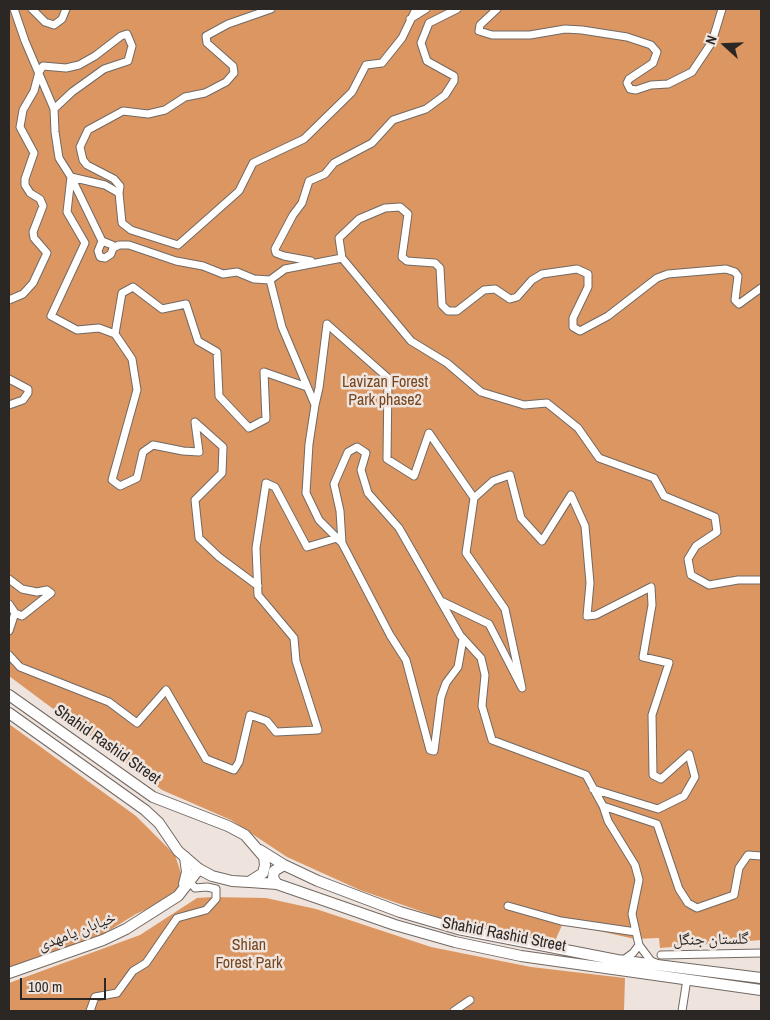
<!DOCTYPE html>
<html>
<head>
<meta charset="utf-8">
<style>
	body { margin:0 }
	#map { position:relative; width:770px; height:1020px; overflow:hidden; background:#efe4dd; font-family:"Archivo Narrow",sans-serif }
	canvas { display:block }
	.frame { position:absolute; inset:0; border:10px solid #2b2724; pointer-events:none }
	.north { position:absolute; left:700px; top:20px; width:50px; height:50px; -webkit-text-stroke:4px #efe4dd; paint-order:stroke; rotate:290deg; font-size:14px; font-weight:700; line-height:20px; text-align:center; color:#2b2724 }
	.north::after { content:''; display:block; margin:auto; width:18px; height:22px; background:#2b2724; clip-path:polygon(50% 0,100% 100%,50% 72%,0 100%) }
	.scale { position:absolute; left:20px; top:978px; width:86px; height:22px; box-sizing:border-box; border:2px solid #2b2724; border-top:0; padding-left:6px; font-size:15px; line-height:18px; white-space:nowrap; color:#2b2724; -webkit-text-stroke:4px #efe4dd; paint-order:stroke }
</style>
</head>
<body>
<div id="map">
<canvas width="770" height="1020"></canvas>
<div class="frame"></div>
<div class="north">N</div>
<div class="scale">100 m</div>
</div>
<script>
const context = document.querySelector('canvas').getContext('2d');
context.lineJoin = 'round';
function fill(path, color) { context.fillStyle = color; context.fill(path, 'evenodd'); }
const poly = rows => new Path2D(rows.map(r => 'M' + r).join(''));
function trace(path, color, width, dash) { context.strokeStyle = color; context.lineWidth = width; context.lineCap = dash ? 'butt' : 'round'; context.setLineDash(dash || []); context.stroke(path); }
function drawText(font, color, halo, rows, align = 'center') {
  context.font = font + ' "Archivo Narrow","Noto Naskh Arabic",sans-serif'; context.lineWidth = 5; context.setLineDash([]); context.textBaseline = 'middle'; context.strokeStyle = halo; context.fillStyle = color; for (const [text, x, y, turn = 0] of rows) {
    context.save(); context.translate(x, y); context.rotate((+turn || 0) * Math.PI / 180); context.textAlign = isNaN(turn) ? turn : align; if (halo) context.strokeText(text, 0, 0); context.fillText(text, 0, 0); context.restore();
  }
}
fill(poly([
	[9,9,761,9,761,940,660,948,659,938,635,939,563,923,555,941,440,918,360,890,287,857,231,820,162,790,9,676],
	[9,724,136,816,175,855,181,873,178,888,162,902,136,914,95,939,9,970],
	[212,897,266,898,316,909,431,947,531,967,625,978,624,1011,9,1011,9,983,140,935,197,898]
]), '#dc9661');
const minor = poly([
	[14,9,25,41,54,109,55,132,59,158,71,177,105,185,119,193,122,223,131,230,178,245,239,191,253,163,304,139,352,92,366,65,382,63,402,38,416,9],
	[32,9,45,22,54,25,62,19,66,9],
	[497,9,480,25,479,31,492,35,530,35,565,29,582,30,627,37,651,45,657,52,653,63,629,79,627,83,630,89,636,90,651,85,668,84,692,72,712,42,722,9],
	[410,19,426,9],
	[71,177,67,212,85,243,51,316,77,330,99,328,115,334,132,359,137,390,112,480,120,486,137,478,143,452,153,445,183,451,199,452,195,422,223,447,222,473,195,500,199,538,219,557,258,586],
	[71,177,102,241,98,251,100,257,105,258,111,254,113,248,112,245,102,241],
	[119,193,120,186,114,179,87,165,83,160,80,147,88,130,123,111,148,114,165,110,185,97,205,93,226,82,234,73,233,66,207,43,206,36,228,24,271,9],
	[113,248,119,245,129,245,176,261,203,266,223,274,237,272,254,279,270,280],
	[342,258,285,269,270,280,282,327,315,405,309,444,306,493,319,520,342,543,390,635,406,660,430,750,434,751,441,697,446,683,458,667,463,639],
	[311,261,284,256,276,253,275,249,293,215,302,203,309,181,325,174,334,163,372,143,393,120,426,109,445,95,454,81,454,76,427,61,421,43,429,23,457,9],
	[761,288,739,304,735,300,738,276,735,272,726,269,668,274,657,278,608,316,580,331,573,327,573,318,588,287,588,274,577,269,542,274,532,280,517,297,510,299,495,289,484,290,457,311,448,311,442,305,440,268,435,263,407,261,402,257,408,214,400,207,385,208,359,219,339,238,342,258,411,341,447,363,481,392,524,405,547,403,578,428,599,458,654,478,664,496,715,517,717,532,696,546,688,559,691,575,709,585,738,580,761,580],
	[9,300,23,294,33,283,47,253,34,238,33,232,43,206,40,199,30,193,25,185,25,179,34,153,20,127,23,110,34,91,39,72,43,66,66,68,79,65,95,56,121,36,127,34,132,46,128,61,104,69,72,92,54,109],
	[115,334,122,293,133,287,162,309,186,304,198,341,217,352,219,396,249,428,266,419,264,372,307,387],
	[9,379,28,389,28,393,23,400,9,405],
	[315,405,319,388,327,324,388,378,387,459,414,476,429,433,474,498,466,553,505,609,522,688,489,624,441,601],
	[474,498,493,481,510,475,521,518,542,541,571,495,585,526,590,583,587,616,596,615,651,587,652,605,643,657,669,663,652,715,653,775,661,779,689,754,695,777,684,796,658,809,593,789],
	[342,543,340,511,334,484,348,452,357,447,366,453,361,470,368,493,399,528,460,635,481,658,485,675,482,706,492,740,586,775,603,806,657,824,679,889,688,903,697,908,734,895,739,868,748,855,761,856],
	[9,579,22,589,37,592,47,590,51,593,22,616,15,613,9,604],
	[9,631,15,613],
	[9,655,20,667,109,702,137,723,166,690,206,759,234,770,239,762,250,715,267,721,276,732,318,730,296,661,294,638,258,595,256,548,266,483,275,487,307,547,337,538],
	[508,906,561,921,636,932,632,914,639,880,635,865,608,821,603,806],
	[636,932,639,945,651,961,656,963],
	[661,955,761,953],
	[622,961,633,953,639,945],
	[90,1011,95,997,117,993,133,971,146,963,177,918,206,910,216,899,216,889,207,887,195,888,190,882],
	[454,1011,470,1000],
	[682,1011,687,979]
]);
const secondary = poly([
	[184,884,187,872,185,857],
	[9,973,103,940,126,929,178,896,199,869]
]);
const primary = poly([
	[9,695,153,797,228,826,245,835,264,857,265,865,263,873,249,882,232,881,212,876,199,869,178,851,159,823,145,810,9,713],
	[260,850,284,865,318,881,400,912,458,929,617,960,761,978],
	[250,882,277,884,395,925,455,942,521,956,761,990],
	[277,884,273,878,274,871,284,865]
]);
trace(minor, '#726963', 9);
trace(secondary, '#726963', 12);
trace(primary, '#726963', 12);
trace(minor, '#fff', 7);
trace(secondary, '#fff', 10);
trace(primary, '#fff', 10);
drawText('16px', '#75461f', '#efe4dd', [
	["Lavizan Forest",385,383],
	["Park phase2",385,401],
	["Shian",249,946],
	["Forest Park",249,964]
]);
drawText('16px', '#2b2724', '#efe4dd', [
	["Shahid Rashid Street",107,745,35],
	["خیابان یامهدی",77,932,-21],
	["Shahid Rashid Street",504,935,11],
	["گلستان جنگل",711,940,-1]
]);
</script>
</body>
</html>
